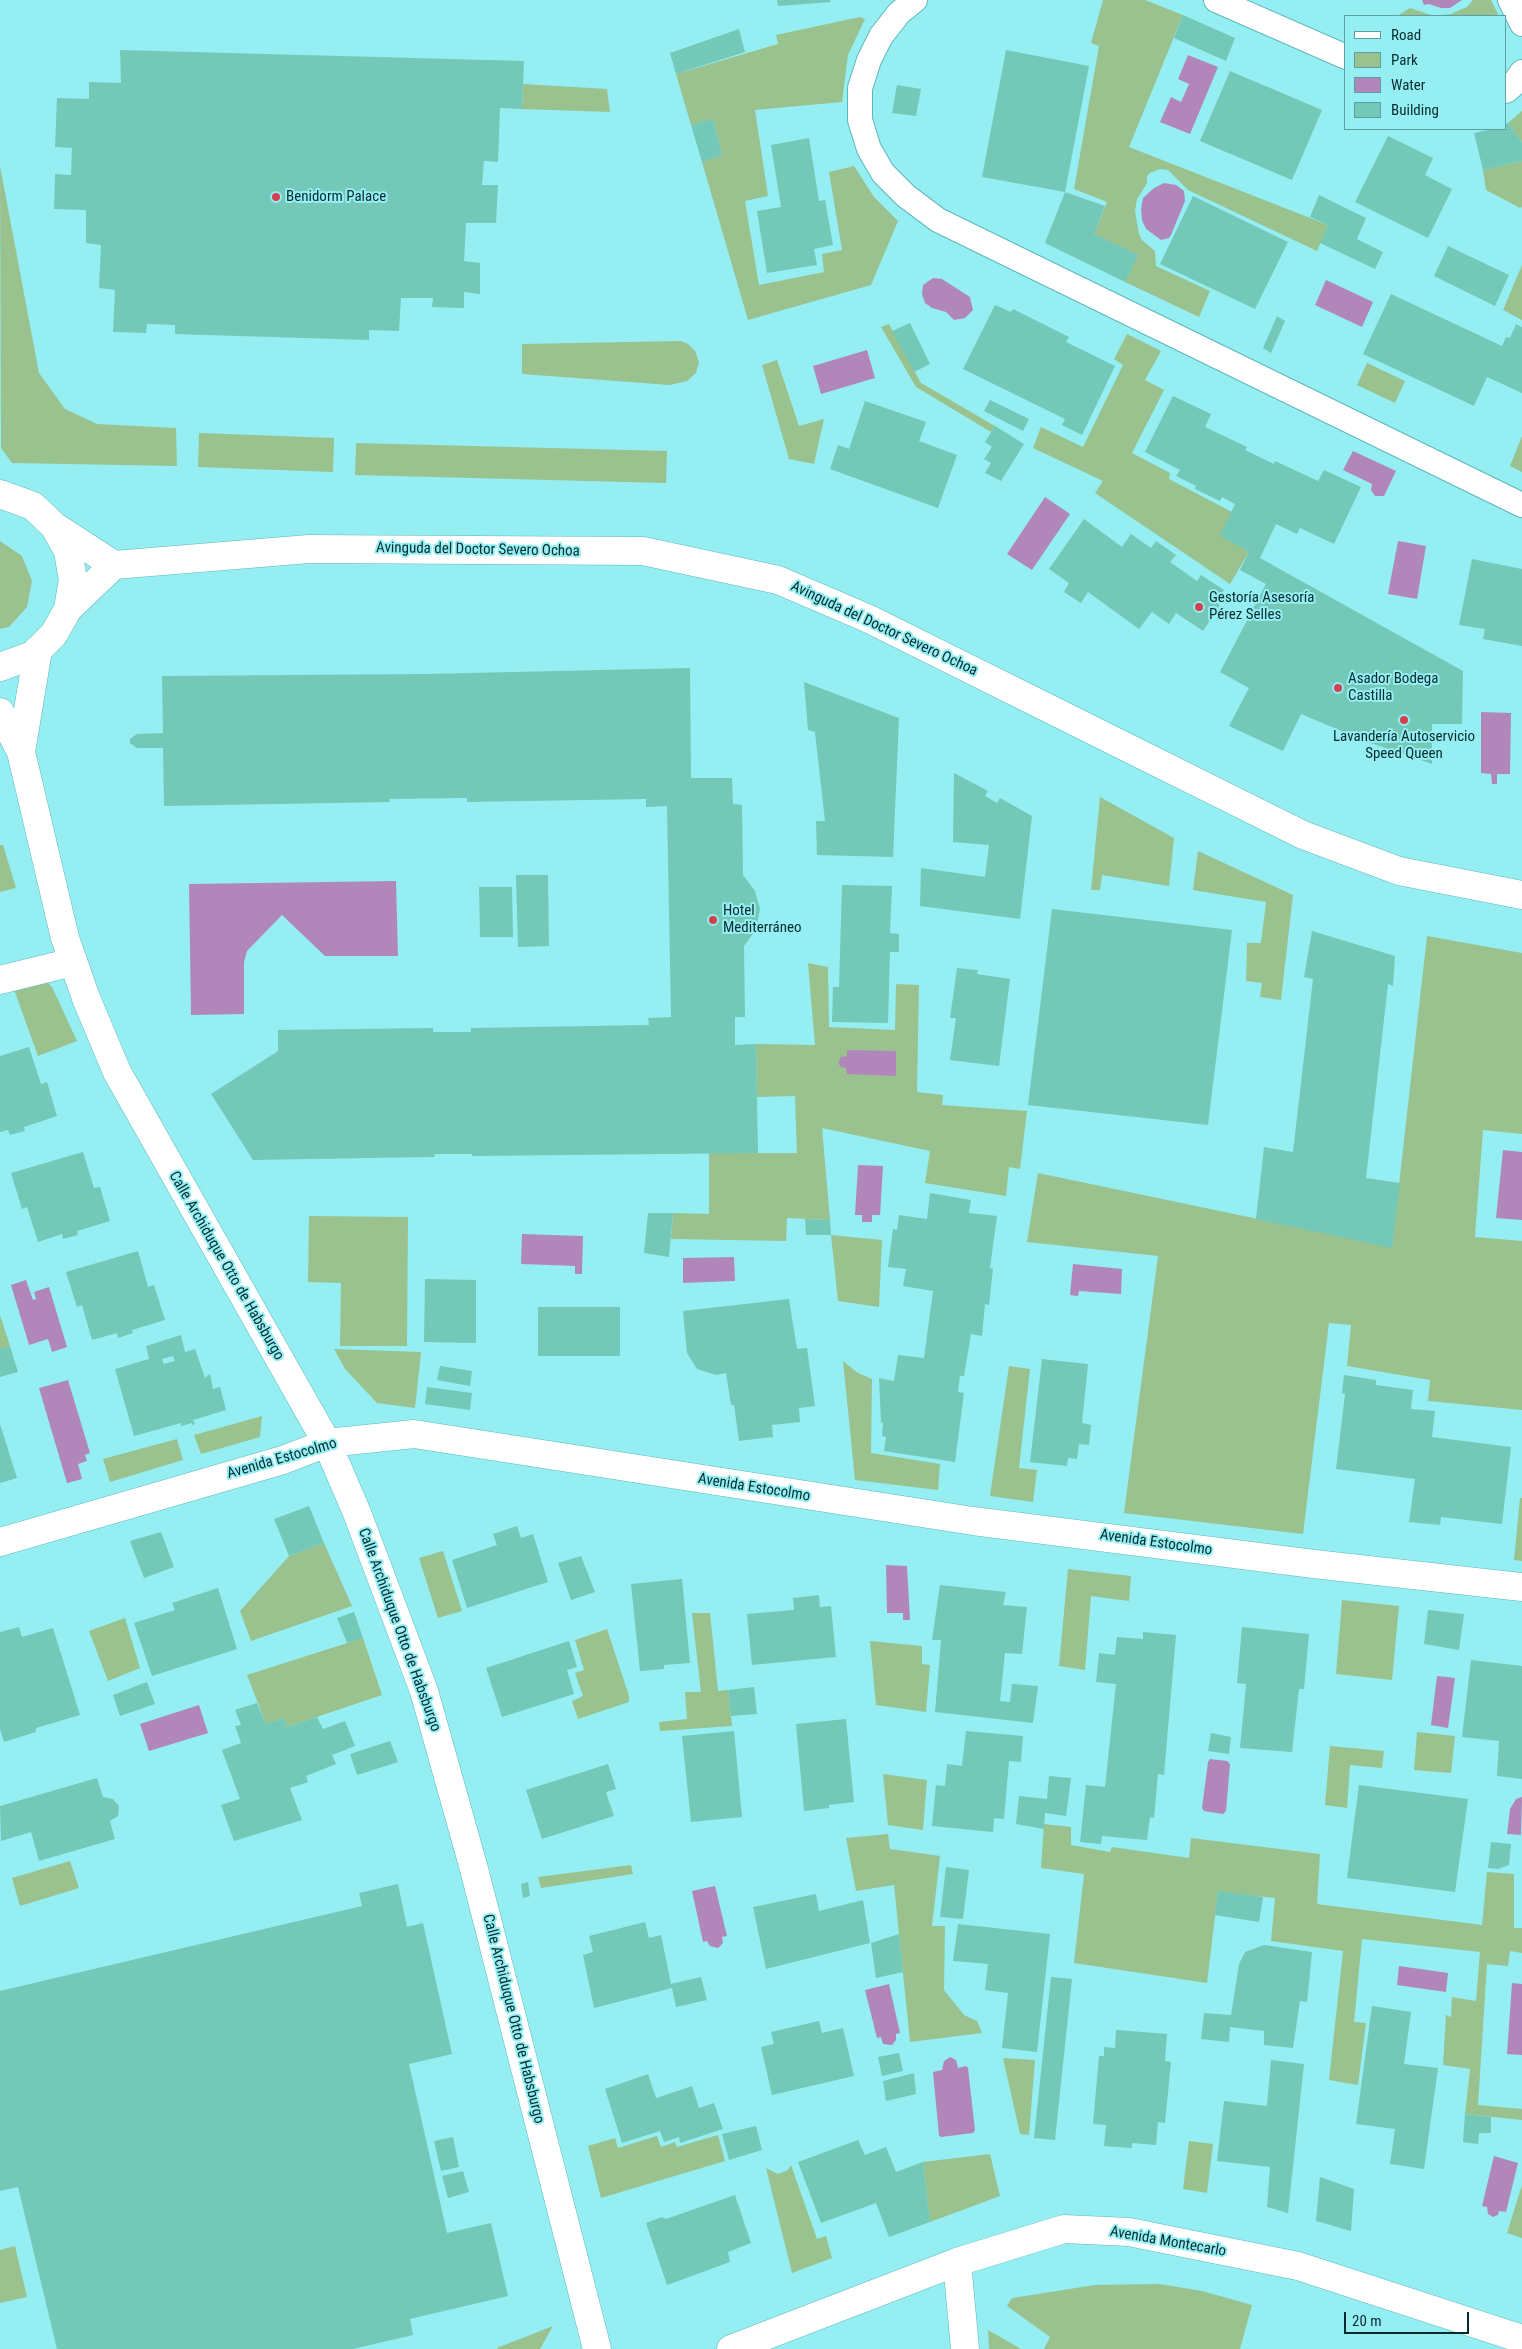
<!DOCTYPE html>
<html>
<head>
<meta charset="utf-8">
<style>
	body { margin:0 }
	#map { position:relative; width:1522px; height:2349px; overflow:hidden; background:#95eef2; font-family:"Roboto Condensed",sans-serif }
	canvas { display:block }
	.legend { position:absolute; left:1344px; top:15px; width:162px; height:115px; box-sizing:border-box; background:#95eef2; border:1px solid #5ba0a4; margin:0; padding:6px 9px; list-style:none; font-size:15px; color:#042c2e }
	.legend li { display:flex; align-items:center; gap:10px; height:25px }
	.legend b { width:25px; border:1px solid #5ba0a4 }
	.scale { position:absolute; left:1344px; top:2312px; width:125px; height:22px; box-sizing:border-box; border:2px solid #042c2e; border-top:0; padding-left:6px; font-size:15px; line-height:18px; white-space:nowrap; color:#042c2e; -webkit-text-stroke:4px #95eef2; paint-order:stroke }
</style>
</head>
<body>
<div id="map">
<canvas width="1522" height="2349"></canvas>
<ul class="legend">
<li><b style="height:6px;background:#fff"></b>Road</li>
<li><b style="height:14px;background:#99c28f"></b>Park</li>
<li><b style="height:14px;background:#b187bb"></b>Water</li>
<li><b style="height:14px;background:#74c8b7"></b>Building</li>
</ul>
<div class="scale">20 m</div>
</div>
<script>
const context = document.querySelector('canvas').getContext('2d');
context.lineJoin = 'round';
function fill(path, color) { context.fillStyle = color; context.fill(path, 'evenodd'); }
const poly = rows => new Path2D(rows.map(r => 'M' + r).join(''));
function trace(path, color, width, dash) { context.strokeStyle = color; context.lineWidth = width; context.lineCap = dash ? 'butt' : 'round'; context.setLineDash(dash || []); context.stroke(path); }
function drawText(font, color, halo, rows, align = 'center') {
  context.font = font + ' "Roboto Condensed",sans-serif'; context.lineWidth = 4; context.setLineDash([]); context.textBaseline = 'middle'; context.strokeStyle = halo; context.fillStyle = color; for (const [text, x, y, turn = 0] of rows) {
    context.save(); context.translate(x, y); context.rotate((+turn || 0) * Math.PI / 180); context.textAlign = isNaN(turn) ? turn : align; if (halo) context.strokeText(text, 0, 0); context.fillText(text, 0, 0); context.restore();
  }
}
fill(poly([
	[1103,0,1145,0,1183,15,1129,147,1328,225,1317,251,1188,190,1168,170,1160,169,1150,173,1147,176,1147,183,1137,199,1135,211,1139,234,1142,240,1155,251,1156,266,1210,291,1199,317,1125,282,1137,255,1094,234,1107,202,1074,189,1099,46,1091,43],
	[1473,0,1491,0,1499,16,1397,16,1410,8,1434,16,1451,14,1467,7],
	[860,17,865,19,848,55,842,102,755,110,768,196,745,201,759,285,824,272,822,254,842,250,829,172,854,166,874,197,898,221,871,285,748,320,702,162,722,155,713,119,691,125,676,74,778,44,776,35],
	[523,84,607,89,610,112,522,109],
	[1522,111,1522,142,1508,123],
	[1522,161,1522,207,1520,208,1486,190,1483,170],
	[0,166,39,373,65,409,97,424,176,428,177,466,12,463,1,448],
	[1522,265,1522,320,1503,310],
	[889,324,921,383,995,426,991,432,916,387,881,327],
	[1127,334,1161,351,1145,380,1164,390,1132,453,1170,473,1169,479,1232,512,1249,552,1230,584,1095,493,1103,481,1033,448,1041,427,1083,447,1123,365,1114,359],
	[681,341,688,344,695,351,699,362,696,373,687,381,670,385,522,374,522,344],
	[777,360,799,426,824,419,814,464,789,459,762,365],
	[1367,363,1405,381,1395,403,1357,385],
	[199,433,334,438,333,472,198,467],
	[1522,436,1522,472,1510,466],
	[356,443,667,451,666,483,355,475],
	[0,541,22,556,32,581,27,607,9,627,0,629],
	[1100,797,1174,838,1169,886,1102,875,1100,890,1091,890],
	[0,845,3,845,16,888,0,892],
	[1198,851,1293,895,1281,1000,1260,997,1262,983,1246,981,1247,943,1261,943,1266,902,1193,890],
	[1427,936,1522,953,1522,1134,1483,1130,1475,1237,1522,1241,1522,1410,1428,1401,1430,1380,1347,1366,1351,1325,1329,1323,1303,1534,1124,1513,1158,1256,1027,1242,1038,1173,1392,1247],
	[808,963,828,967,829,1027,895,1030,896,984,919,985,917,1092,943,1095,942,1105,1027,1111,1020,1169,1009,1167,1006,1196,925,1183,930,1151,822,1128,830,1220,787,1218,786,1241,671,1239,673,1213,709,1214,709,1153,797,1153,795,1096,757,1097,756,1044,815,1045],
	[46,981,52,987,77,1041,38,1056,12,984],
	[309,1216,408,1217,407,1346,340,1346,341,1283,308,1282],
	[831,1235,882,1240,879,1307,838,1301],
	[0,1315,10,1346,0,1349],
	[334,1349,421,1352,415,1408,377,1403,345,1369],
	[843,1361,858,1373,872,1379,871,1453,940,1464,938,1490,855,1480],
	[1009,1366,1030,1369,1019,1468,1037,1470,1033,1502,990,1496],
	[262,1416,260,1437,201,1454,194,1435],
	[177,1439,183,1460,110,1482,103,1459],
	[1520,1498,1522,1498,1522,1561,1514,1560],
	[324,1543,352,1606,251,1641,240,1611,289,1556],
	[443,1551,462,1611,438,1618,419,1558],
	[1068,1569,1131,1576,1129,1601,1091,1596,1085,1670,1059,1666],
	[1342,1600,1399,1606,1392,1680,1336,1674],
	[692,1613,710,1613,718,1691,728,1690,732,1726,660,1731,659,1722,687,1719,685,1692,701,1692],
	[125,1618,140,1668,108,1681,89,1631],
	[607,1629,629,1696,629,1702,578,1719,572,1701,583,1696,575,1673,584,1670,575,1640],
	[363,1638,382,1695,287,1727,284,1718,266,1724,247,1675],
	[870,1641,922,1646,922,1664,930,1665,926,1712,876,1705],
	[1417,1732,1455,1736,1451,1773,1414,1770],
	[1330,1746,1384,1751,1382,1768,1350,1765,1347,1808,1325,1805],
	[883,1774,927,1780,923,1830,888,1825],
	[1044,1824,1071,1827,1071,1845,1110,1852,1112,1847,1189,1858,1191,1838,1320,1854,1317,1904,1482,1925,1487,1872,1514,1874,1514,1928,1522,1928,1522,1953,1510,1951,1508,1966,1487,1964,1478,2105,1522,2109,1522,2120,1465,2114,1470,2069,1443,2065,1446,2015,1451,2017,1452,1997,1476,2001,1480,1952,1362,1939,1354,2022,1366,2023,1358,2085,1329,2080,1343,1951,1271,1941,1275,1898,1218,1892,1207,1983,1074,1963,1084,1874,1041,1868],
	[888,1834,890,1849,940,1856,932,1926,945,1926,944,1990,964,2015,977,2021,982,2033,910,2042,894,1885,856,1891,846,1838],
	[70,1861,79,1888,20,1906,12,1878],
	[631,1865,633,1874,541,1888,538,1877],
	[1003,2058,1035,2060,1029,2135,1020,2134],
	[718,2135,725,2161,601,2198,588,2146,615,2138,618,2148,657,2136,661,2147,675,2142,677,2147],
	[1189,2141,1213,2144,1207,2193,1183,2189],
	[990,2154,1000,2196,930,2222,923,2162],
	[791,2165,817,2239,826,2236,832,2258,792,2273,766,2168,778,2174,788,2170],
	[1522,2185,1522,2238,1507,2233],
	[15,2246,27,2297,0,2303,0,2250],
	[1159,2284,1202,2291,1252,2305,1240,2349,1044,2349,1050,2337,1007,2306,1012,2298,1095,2285],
	[553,2326,540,2349,497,2349,497,2348],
	[988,2330,1021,2349,989,2349]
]), '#99c28f');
fill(poly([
	[1422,0,1462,0,1450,8,1441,8,1429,4,1424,5],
	[1188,55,1218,67,1190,134,1160,122,1171,97,1181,102,1189,84,1178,79],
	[1164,183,1176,185,1184,191,1185,201,1171,235,1169,238,1161,240,1146,229,1142,220,1141,209,1143,198,1154,188],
	[933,278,942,279,970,297,973,310,965,318,954,320,946,312,932,308,925,303,922,294,923,285],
	[1326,280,1373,302,1362,327,1315,305],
	[867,350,875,378,821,394,813,366],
	[1353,451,1396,471,1384,496,1375,496,1371,490,1372,484,1343,470],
	[1045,497,1070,514,1032,570,1007,554],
	[1398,541,1426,546,1417,599,1388,594],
	[1481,712,1511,713,1510,774,1497,774,1497,784,1492,784,1491,774,1481,773],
	[396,881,398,956,325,956,282,915,247,951,244,962,244,1014,191,1015,189,884],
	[847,1050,896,1051,896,1076,847,1074,846,1068,841,1067,838,1063,841,1057,847,1056],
	[1503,1150,1522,1152,1522,1220,1496,1218],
	[858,1165,883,1166,880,1215,872,1215,872,1222,862,1222,862,1215,855,1215],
	[522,1234,583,1236,582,1274,575,1274,575,1266,521,1264],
	[734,1257,735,1281,683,1283,683,1258],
	[1073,1264,1122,1269,1121,1294,1079,1291,1078,1296,1070,1295],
	[26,1280,33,1300,36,1299,34,1292,49,1287,67,1347,52,1352,48,1339,29,1345,11,1285],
	[68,1380,90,1453,85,1455,87,1461,78,1464,82,1479,67,1483,39,1388],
	[886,1565,907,1566,910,1620,903,1620,903,1613,887,1613],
	[1437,1676,1455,1678,1448,1728,1431,1725],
	[199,1705,208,1733,149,1751,140,1724],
	[1210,1759,1227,1761,1230,1764,1226,1811,1223,1814,1204,1811,1202,1808,1208,1762],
	[1522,1797,1521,1835,1507,1834,1510,1809,1516,1799],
	[715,1886,727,1936,722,1937,723,1943,718,1948,710,1946,707,1941,703,1942,692,1891],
	[1399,1966,1448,1973,1446,1992,1397,1985],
	[1512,1983,1522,1984,1522,2055,1507,2054],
	[889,1984,900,2033,896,2034,896,2040,892,2045,883,2044,881,2037,877,2038,865,1990],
	[950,2057,956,2060,958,2068,966,2066,968,2068,975,2130,973,2133,941,2137,939,2136,933,2072,942,2070,944,2061],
	[1494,2156,1518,2163,1506,2212,1499,2211,1498,2215,1493,2217,1488,2214,1487,2207,1482,2206]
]), '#b187bb');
fill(poly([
	[777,0,830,0,831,2,778,6],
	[1183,15,1235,38,1226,61,1174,38],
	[739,29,745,52,676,74,670,53],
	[120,50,524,61,522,109,500,108,498,162,484,161,482,185,498,185,496,223,466,223,464,261,480,263,480,294,464,292,464,308,432,307,433,298,401,298,399,331,369,330,369,340,175,334,175,325,147,324,146,333,113,332,115,290,99,288,101,245,86,243,86,210,54,209,55,174,71,175,72,148,55,147,57,98,89,99,89,82,121,83],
	[1006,50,1089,66,1065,192,982,177],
	[1230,71,1322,110,1292,180,1200,141],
	[897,85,921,89,916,116,892,113],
	[713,119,722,155,702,162,691,125],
	[1508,123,1522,142,1522,161,1483,170,1474,133,1492,129,1506,129,1506,124],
	[1388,136,1433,158,1425,175,1452,189,1428,238,1355,202],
	[809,138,819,201,825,200,833,245,814,249,817,265,767,273,757,211,781,207,771,145],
	[1065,192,1105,206,1094,234,1138,255,1125,282,1045,243],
	[1319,195,1366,218,1357,239,1383,252,1375,269,1320,243,1328,225,1310,217],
	[1193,196,1288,242,1255,309,1160,264],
	[1448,246,1509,275,1495,306,1434,276],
	[1391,294,1502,346,1506,337,1510,338,1516,324,1522,327,1522,393,1487,377,1474,406,1363,354],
	[995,305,1011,312,1013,309,1069,337,1066,342,1115,366,1082,435,1062,425,1065,419,963,369],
	[1277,316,1285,321,1271,353,1263,348],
	[910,323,930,364,914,372,892,331],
	[1173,396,1211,414,1205,427,1247,447,1245,450,1274,464,1275,461,1318,481,1324,470,1361,487,1334,544,1300,528,1297,534,1276,524,1260,558,1463,671,1462,724,1432,724,1432,764,1365,741,1301,714,1283,751,1229,726,1249,688,1220,672,1266,584,1240,570,1249,552,1220,536,1235,504,1222,497,1220,501,1195,489,1196,486,1176,476,1180,470,1145,452],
	[990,400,1029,419,1023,431,984,411],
	[865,401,926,422,919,441,957,455,938,508,830,469,838,445,849,449],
	[995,426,1024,444,1001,481,985,473,991,463,984,459,992,447,985,442],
	[1084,519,1122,547,1131,534,1151,548,1156,541,1176,555,1170,562,1197,581,1201,575,1224,590,1216,602,1220,605,1203,631,1176,613,1169,624,1152,612,1139,629,1088,592,1081,603,1064,592,1069,583,1049,569],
	[1472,559,1522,569,1522,646,1483,639,1485,629,1459,625],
	[690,668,691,778,732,778,733,804,742,805,743,875,755,891,760,909,756,930,744,946,745,1017,735,1017,735,1045,756,1044,758,1153,472,1156,472,1154,435,1154,434,1157,429,1157,253,1160,211,1094,278,1051,278,1030,433,1028,433,1032,471,1032,471,1028,649,1025,648,1018,671,1017,667,806,646,807,646,799,467,802,467,798,389,799,390,802,164,806,163,748,137,748,130,743,130,739,137,734,163,733,162,676,425,674],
	[804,682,899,718,893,857,817,855,816,821,825,821,815,732,808,730],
	[954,773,988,791,985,796,997,803,1000,798,1032,816,1020,919,920,906,921,868,985,877,989,845,953,842],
	[516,875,548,875,549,946,518,947],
	[842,885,892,886,890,933,899,934,899,952,890,952,888,1023,832,1022,833,987,839,987],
	[479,887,512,887,513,937,480,937],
	[1052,909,1232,930,1208,1125,1028,1105],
	[1312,931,1395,956,1393,986,1388,984,1366,1178,1400,1183,1392,1248,1256,1219,1264,1147,1293,1152,1313,979,1304,977],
	[957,968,978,970,977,974,1010,979,999,1066,950,1060,956,1018,950,1018],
	[29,1047,41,1084,47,1082,57,1116,24,1127,25,1131,10,1135,8,1130,0,1132,0,1056],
	[83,1152,94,1188,100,1187,110,1221,77,1231,78,1235,63,1239,62,1234,38,1242,27,1207,22,1209,11,1173],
	[930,1193,971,1200,969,1213,997,1216,990,1268,993,1269,989,1305,985,1304,982,1336,971,1334,964,1376,960,1376,958,1392,964,1393,955,1462,884,1451,886,1437,882,1436,883,1423,881,1422,879,1378,894,1381,898,1355,924,1358,933,1291,903,1286,906,1269,888,1267,893,1229,897,1230,899,1215,927,1219],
	[648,1213,673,1213,669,1257,644,1253],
	[805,1219,830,1220,831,1235,806,1235],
	[138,1251,148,1287,154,1285,165,1320,132,1330,133,1333,118,1338,117,1333,92,1340,82,1305,77,1307,66,1272],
	[425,1279,476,1280,476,1343,424,1342],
	[789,1299,797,1349,807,1348,815,1406,799,1408,800,1422,772,1425,773,1437,739,1441,734,1405,731,1405,726,1373,716,1375,697,1369,687,1353,683,1311],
	[538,1307,620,1307,620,1356,538,1356],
	[181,1335,185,1352,195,1349,205,1378,210,1374,213,1389,220,1387,226,1410,193,1420,195,1424,192,1425,192,1423,181,1426,181,1423,134,1436,115,1369,149,1359,146,1346],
	[173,1356,175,1361,164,1364,162,1359],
	[10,1346,18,1372,0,1377,0,1349],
	[1042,1359,1088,1364,1082,1423,1091,1425,1089,1445,1079,1444,1077,1459,1068,1458,1067,1466,1030,1462],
	[440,1366,472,1371,470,1386,437,1380],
	[1344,1375,1376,1380,1376,1385,1413,1390,1411,1409,1435,1411,1432,1437,1511,1447,1502,1524,1441,1517,1440,1525,1409,1522,1415,1479,1336,1469,1345,1394,1342,1393],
	[427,1387,472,1393,470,1410,425,1404],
	[0,1424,17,1478,0,1483],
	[309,1506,324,1543,289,1556,274,1519],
	[517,1526,521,1538,533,1534,548,1582,467,1608,452,1560,497,1545,493,1534],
	[161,1532,174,1567,144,1578,130,1541],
	[581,1556,595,1592,571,1600,558,1563],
	[682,1579,690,1663,664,1665,664,1669,640,1671,631,1584],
	[940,1585,1006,1592,1003,1605,1027,1607,1022,1654,1005,1653,1000,1701,1010,1702,1012,1684,1038,1686,1033,1723,935,1712,941,1640,932,1640],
	[218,1588,237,1649,152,1676,134,1623,175,1610,172,1603],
	[819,1595,820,1607,831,1606,836,1657,752,1665,747,1614,794,1610,793,1598],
	[1428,1610,1464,1614,1459,1650,1424,1644],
	[354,1612,363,1638,347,1643,337,1618],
	[19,1627,22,1637,53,1628,80,1715,36,1728,36,1732,4,1742,0,1729,0,1632],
	[1242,1627,1309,1634,1304,1689,1299,1689,1292,1752,1240,1748,1246,1684,1237,1683],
	[1143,1632,1176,1635,1164,1775,1158,1774,1154,1818,1150,1817,1147,1840,1102,1836,1101,1844,1080,1842,1086,1785,1105,1787,1116,1684,1096,1682,1099,1653,1115,1655,1117,1637,1143,1639],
	[569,1641,577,1667,567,1670,574,1694,502,1717,486,1668],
	[1471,1660,1522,1666,1522,1779,1497,1776,1499,1741,1462,1737],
	[147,1682,155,1704,120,1716,113,1695],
	[754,1687,757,1714,731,1716,728,1690],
	[257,1703,266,1724,284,1718,287,1727,317,1717,323,1729,345,1721,355,1746,332,1755,336,1764,306,1776,308,1782,290,1788,302,1820,234,1841,221,1805,240,1799,222,1750,241,1743,235,1726,241,1725,235,1710],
	[846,1719,854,1802,829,1805,829,1808,804,1811,796,1724],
	[734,1731,742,1817,691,1822,682,1736],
	[966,1731,1023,1736,1021,1762,1009,1761,1004,1819,994,1818,993,1832,932,1826,936,1785,945,1786,947,1764,962,1766],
	[1211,1733,1231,1737,1229,1754,1208,1751],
	[390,1741,398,1762,357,1775,350,1754],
	[608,1764,616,1789,606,1792,614,1816,542,1839,526,1790],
	[1049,1776,1071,1778,1066,1816,1045,1813,1044,1829,1016,1824,1019,1796,1047,1799],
	[97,1778,103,1797,113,1799,119,1806,118,1816,110,1821,115,1839,39,1861,31,1832,1,1841,0,1806],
	[1359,1785,1468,1799,1455,1892,1347,1878],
	[1491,1842,1511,1844,1509,1865,1498,1869,1488,1868],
	[946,1867,969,1870,963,1919,940,1917],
	[528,1882,530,1896,523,1898,521,1884],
	[398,1884,407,1927,423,1923,452,2054,409,2064,447,2233,491,2223,508,2296,410,2319,413,2335,353,2349,57,2349,18,2187,0,2191,0,1991,362,1906,359,1893],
	[1218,1891,1263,1897,1259,1922,1215,1915],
	[816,1894,819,1911,863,1900,870,1943,766,1969,753,1907],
	[645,1922,649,1938,661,1935,671,1984,701,1977,707,2000,676,2007,672,1988,594,2008,583,1955,593,1952,589,1936],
	[958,1924,1050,1934,1037,2052,1002,2048,1008,1993,985,1990,988,1964,953,1961],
	[899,1934,903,1972,876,1978,871,1943],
	[1264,1945,1312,1952,1307,2002,1300,2001,1293,2048,1264,2045,1264,2031,1230,2027,1229,2042,1201,2039,1204,2013,1231,2015,1239,1964,1245,1952],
	[1051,1977,1072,1979,1055,2140,1034,2138],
	[1372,2006,1411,2012,1404,2064,1438,2068,1424,2169,1390,2164,1395,2129,1356,2124],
	[819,2021,822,2033,843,2028,854,2076,772,2095,761,2047,774,2044,771,2032],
	[1116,2030,1167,2034,1165,2061,1171,2062,1165,2123,1158,2122,1156,2145,1132,2143,1132,2148,1104,2146,1106,2125,1093,2124,1099,2056,1104,2056,1104,2047,1115,2048],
	[899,2053,903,2071,882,2076,878,2057],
	[1271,2060,1304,2064,1288,2213,1267,2207,1270,2167,1217,2161,1224,2101,1267,2106],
	[914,2073,916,2094,886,2101,883,2081],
	[648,2074,656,2098,692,2086,699,2108,714,2103,723,2129,680,2143,679,2137,664,2142,660,2131,622,2143,605,2089],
	[1465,2114,1491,2117,1491,2133,1479,2133,1478,2144,1463,2142],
	[756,2126,762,2150,729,2160,722,2134],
	[453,2137,459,2167,441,2171,434,2141],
	[858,2140,865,2155,886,2147,896,2172,923,2162,930,2222,889,2237,876,2203,821,2223,798,2162],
	[463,2171,469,2192,448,2198,442,2176],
	[1320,2177,1354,2189,1351,2231,1316,2221],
	[735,2195,751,2243,728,2252,730,2262,667,2285,646,2223,662,2217,666,2219]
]), '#74c8b7');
const lane = poly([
	[915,0,899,13,881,36,869,60,860,88,860,120,869,149,883,173,906,196,938,220,1522,505],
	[1216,0,1346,57],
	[1510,0,1522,24],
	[1506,91,1512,86,1522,72]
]);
const street = poly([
	[0,712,21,752,65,938,86,998,117,1072,327,1443,357,1513,424,1691,474,1869,597,2349],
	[21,752,38,650],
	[0,980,73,962],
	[0,1542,283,1460,327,1443,414,1434,973,1521,1314,1564,1522,1587],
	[957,2262,965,2349],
	[731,2349,957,2262,1064,2229,1129,2232,1298,2266,1522,2339]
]);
const secondary = poly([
	[0,494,33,506,54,526,68,551,73,580,68,609,54,634,33,655,0,667],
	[54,526,114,565,309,549,643,551,778,580,869,619,1303,835,1399,871,1522,895],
	[68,609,114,565]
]);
trace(lane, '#5eb7bb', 26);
trace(street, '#5eb7bb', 29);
trace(secondary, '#5eb7bb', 29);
trace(lane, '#fff', 24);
trace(street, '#fff', 28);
trace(secondary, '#fff', 28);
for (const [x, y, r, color] of [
	[276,197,5,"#d1414f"],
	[1199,607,5,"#d1414f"],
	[1338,688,5,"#d1414f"],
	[1404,720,5,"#d1414f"],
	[713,920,5,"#d1414f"]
]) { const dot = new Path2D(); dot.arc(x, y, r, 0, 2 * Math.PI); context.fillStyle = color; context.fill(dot); trace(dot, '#95eef2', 2); }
drawText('15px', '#042c2e', '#95eef2', [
	["Benidorm Palace",286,197],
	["Gestoría Asesoría",1209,598],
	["Pérez Selles",1209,615],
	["Asador Bodega",1348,679],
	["Castilla",1348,696],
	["Lavandería Autoservicio",1404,737,"center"],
	["Speed Queen",1404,754,"center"],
	["Hotel",723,911],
	["Mediterráneo",723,928]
], 'left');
drawText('15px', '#042c2e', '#95eef2', [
	["Avinguda del Doctor Severo Ochoa",478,550,1],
	["Avinguda del Doctor Severo Ochoa",884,629,25],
	["Calle Archiduque Otto de Habsburgo",226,1266,60],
	["Avenida Estocolmo",282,1459,-16],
	["Avenida Estocolmo",754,1488,9],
	["Avenida Estocolmo",1156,1543,8],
	["Calle Archiduque Otto de Habsburgo",399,1630,70],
	["Calle Archiduque Otto de Habsburgo",513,2019,76],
	["Avenida Montecarlo",1168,2242,10]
]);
</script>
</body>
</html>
